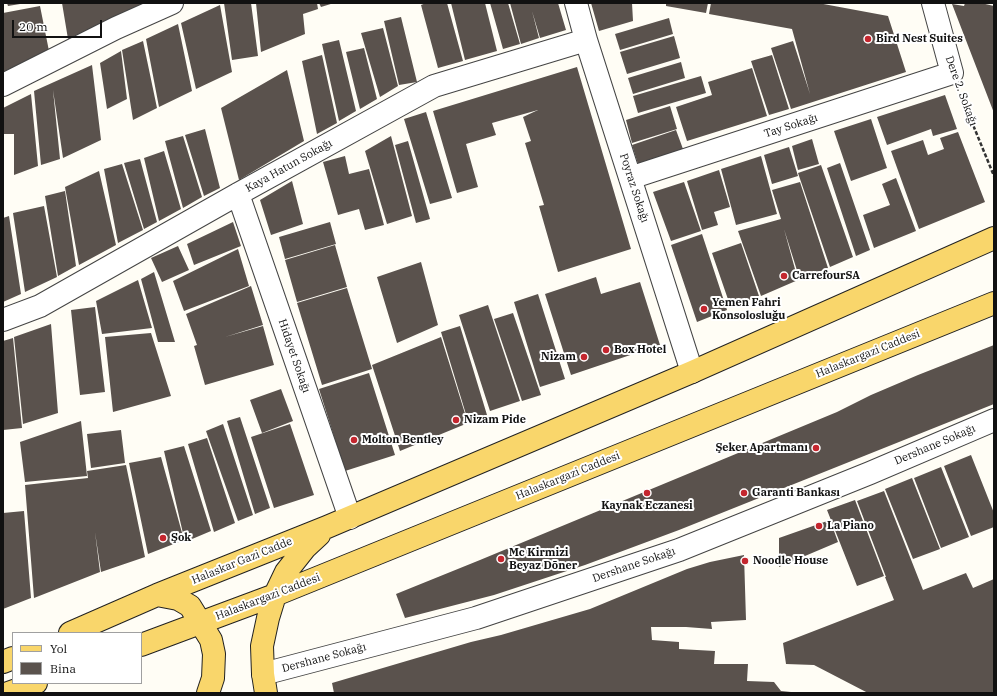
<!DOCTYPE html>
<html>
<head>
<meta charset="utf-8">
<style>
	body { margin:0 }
	#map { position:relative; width:997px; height:696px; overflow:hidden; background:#fffdf5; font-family:"IBM Plex Serif",serif }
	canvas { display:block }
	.frame { position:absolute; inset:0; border:4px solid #111; pointer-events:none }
	.legend { position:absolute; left:12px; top:632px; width:130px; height:52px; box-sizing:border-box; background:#fff; border:1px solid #a0a0a0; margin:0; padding:5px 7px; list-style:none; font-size:12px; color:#111 }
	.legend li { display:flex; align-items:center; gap:8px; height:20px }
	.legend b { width:20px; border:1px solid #a0a0a0 }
	.scale { position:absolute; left:12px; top:20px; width:90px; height:18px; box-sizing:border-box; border:2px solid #111; border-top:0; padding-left:5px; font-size:12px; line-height:14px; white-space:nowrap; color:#111; -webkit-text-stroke:3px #fff; paint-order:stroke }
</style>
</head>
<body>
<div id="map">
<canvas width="997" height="696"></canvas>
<div class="frame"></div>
<ul class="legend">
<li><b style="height:5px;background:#f9d66b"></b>Yol</li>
<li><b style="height:11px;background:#5a524d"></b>Bina</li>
</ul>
<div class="scale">20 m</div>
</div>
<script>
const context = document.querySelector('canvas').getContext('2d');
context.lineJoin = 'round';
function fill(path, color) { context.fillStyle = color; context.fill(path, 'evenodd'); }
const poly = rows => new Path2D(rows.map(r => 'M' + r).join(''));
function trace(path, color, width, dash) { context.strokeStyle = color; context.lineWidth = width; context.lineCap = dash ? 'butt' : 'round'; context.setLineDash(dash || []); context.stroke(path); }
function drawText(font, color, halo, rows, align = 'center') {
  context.font = font + ' "IBM Plex Serif",serif'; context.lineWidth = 4; context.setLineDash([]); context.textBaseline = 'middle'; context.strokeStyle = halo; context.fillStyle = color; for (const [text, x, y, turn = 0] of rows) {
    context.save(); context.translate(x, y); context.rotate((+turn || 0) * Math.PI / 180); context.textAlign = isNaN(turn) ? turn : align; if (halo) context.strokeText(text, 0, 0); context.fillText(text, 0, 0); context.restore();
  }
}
fill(poly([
	[7,3,20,3,20,4,8,6],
	[62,3,144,3,68,39],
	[224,3,251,3,258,56,232,60],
	[256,3,317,3,318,9,303,14,305,34,261,52],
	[319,3,334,3,321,7],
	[426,3,447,3,463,61,438,68,421,5],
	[451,3,485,3,497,51,465,60],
	[490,3,508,3,520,44,503,49],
	[510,3,558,3,566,30,540,38,532,11,539,38,521,44],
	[591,3,632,3,633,21,599,31],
	[666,3,708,3,706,13,666,6],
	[711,3,818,3,888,16,906,72,791,109,771,48,793,41,810,94,792,29,709,14],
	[965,3,981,3,994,6,994,113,952,4,964,6],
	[220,5,232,72,196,89,181,23],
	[40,6,49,51,3,72,3,13],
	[401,17,417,82,399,85,384,21],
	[669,18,673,34,620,50,615,34],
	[178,24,192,91,159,107,146,39],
	[383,28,398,86,380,97,361,33],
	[674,36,680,58,627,74,620,52],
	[339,40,356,111,339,121,322,44],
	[143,41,157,108,133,120,122,50],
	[364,48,377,99,360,109,346,52],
	[121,51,127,99,107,109,100,63],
	[322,55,337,123,317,134,302,61],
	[772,55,789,109,769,115,751,61],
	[681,62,685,78,633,94,628,78],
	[92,65,101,140,63,158,53,90,60,159,41,165,34,91],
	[577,67,631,249,558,272,539,206,544,205,525,143,531,141,523,117,538,110,492,123,496,135,466,144,478,187,457,193,433,111],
	[752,68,767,116,687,141,676,107,712,95,708,82],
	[287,70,304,141,239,180,221,108],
	[701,76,706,93,638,113,633,96],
	[31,94,38,166,14,175,14,134,3,134,3,108],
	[945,95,957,129,933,136,931,129,887,145,877,117],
	[670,106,677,129,632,143,626,120],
	[426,112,452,198,430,204,404,119],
	[871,119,887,168,851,181,834,131],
	[205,129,220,188,204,196,185,135],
	[676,130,683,149,638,164,632,145],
	[958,132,985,202,919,229,891,151,923,140,928,155,944,149,940,138],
	[183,136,202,197,183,208,165,141],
	[391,136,412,216,387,224,365,151],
	[812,139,819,164,798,170,792,146],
	[408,141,430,219,416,223,395,145],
	[789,147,798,176,772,184,764,155],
	[164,151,181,209,159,221,144,158],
	[345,156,349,174,369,169,384,225,365,230,359,209,338,215,323,162],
	[761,156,777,214,736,225,721,169],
	[140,159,157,222,144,229,124,163],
	[840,163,870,250,856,256,827,168],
	[122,164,143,230,118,243,104,169],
	[821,165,853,257,830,267,798,173],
	[719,170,730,207,714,212,718,225,702,230,687,181],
	[99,171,116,245,79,265,65,187],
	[896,178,916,231,874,248,863,215,890,205,882,184],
	[292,181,303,224,271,235,260,200],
	[684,182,701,231,671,241,653,192],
	[800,182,828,268,800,280,784,229,798,280,761,296,738,231,781,219,772,190],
	[65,191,76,266,58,276,45,196],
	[44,206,57,277,25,292,13,213],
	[9,216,21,294,3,302,3,218],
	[233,222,241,246,194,265,187,244],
	[330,222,336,244,285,259,279,237],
	[702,234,727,310,697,322,671,245],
	[741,243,759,296,731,308,712,253],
	[335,245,347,287,297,302,285,260],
	[178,246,189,270,162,282,151,258],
	[238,249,249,286,184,311,173,281],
	[421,262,438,325,397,343,377,277],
	[154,272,175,342,158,342,141,279],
	[596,277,601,294,640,282,660,345,571,375,545,294],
	[138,280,152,328,102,334,96,301],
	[251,286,263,325,225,337,263,326,274,365,205,385,194,346,197,345,186,314],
	[347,288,372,369,322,385,297,303],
	[538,294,565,379,540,387,514,302],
	[488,305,520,401,490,411,459,315],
	[95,307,105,392,80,395,71,310],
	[513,313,541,395,522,401,494,319],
	[51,324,58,413,23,424,14,337],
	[460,326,487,415,468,421,441,332],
	[151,333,171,396,113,412,105,337],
	[441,337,468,423,400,451,372,365],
	[13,338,22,428,3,430,3,341],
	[994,345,994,404,679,530,585,565,494,595,405,618,396,594,480,560,661,485,837,412,871,395,918,375],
	[369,373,395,455,345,471,319,389],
	[281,389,293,421,262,433,250,400],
	[240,417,270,508,255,514,227,421],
	[81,421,87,476,25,482,20,442],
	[223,424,253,515,238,521,206,431],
	[290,424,314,495,274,508,251,437],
	[121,430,125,463,91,468,87,434],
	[207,438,235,523,214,532,188,444],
	[184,446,211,531,185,542,164,451],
	[971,455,994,513,994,527,971,536,944,466],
	[161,457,184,540,148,554,129,463],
	[126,465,145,557,101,572,95,532,100,572,34,598,25,485,88,478,87,471],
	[941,467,969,537,941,548,914,478],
	[912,478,940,549,913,559,885,489],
	[884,491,923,590,966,573,973,588,994,579,994,693,868,693,814,665,786,664,783,643,894,600,885,577,886,577,857,501],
	[855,500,884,576,857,586,827,510],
	[24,511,31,598,3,609,3,513],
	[830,520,838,542,779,567,779,538],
	[744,555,746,620,711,622,712,629,686,627,651,627,652,640,679,642,679,649,715,651,714,664,748,664,747,681,774,682,781,691,791,692,791,693,334,693,332,683,471,642,501,635,590,609,687,569,710,562]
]), '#5a524d');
const street = poly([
	[576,3,586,40,692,372],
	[3,85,116,28,172,3],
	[630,178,952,73,933,3],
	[238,194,350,518],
	[3,320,40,306,238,194,434,86,586,40],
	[263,674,476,618,679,550,870,473,994,420]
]);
const primary = poly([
	[157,595,178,599,190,606,211,640,214,654,213,678,208,693],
	[70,633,157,595,327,527,692,372,994,238],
	[141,645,275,595,994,303],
	[3,662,13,658],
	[8,693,36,683],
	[266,693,263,674,262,646,268,618,275,595,286,572,305,548,319,535]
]);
trace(street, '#444', 24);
trace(primary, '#222', 24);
trace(poly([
	[962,98,994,176]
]), '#333', 2.5, [4, 2]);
trace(street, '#fff', 22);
trace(primary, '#f9d66b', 22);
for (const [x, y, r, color] of [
	[868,39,4,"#c4262e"],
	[784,276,4,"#c4262e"],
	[704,309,4,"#c4262e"],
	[606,350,4,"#c4262e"],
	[584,357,4,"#c4262e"],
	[456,420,4,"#c4262e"],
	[354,440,4,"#c4262e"],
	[816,448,4,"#c4262e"],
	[647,493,4,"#c4262e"],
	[744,493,4,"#c4262e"],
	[819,526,4,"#c4262e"],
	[163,538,4,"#c4262e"],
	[501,559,4,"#c4262e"],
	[745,561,4,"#c4262e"]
]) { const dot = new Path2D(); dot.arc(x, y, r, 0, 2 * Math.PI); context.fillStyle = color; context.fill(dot); trace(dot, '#fff', 1.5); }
drawText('bold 11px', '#111', '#fff', [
	["Bird Nest Suites",876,39],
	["CarrefourSA",792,276],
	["Yemen Fahri",712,303],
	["Konsolosluğu",712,316],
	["Box Hotel",614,350],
	["Nizam",576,357,"right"],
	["Nizam Pide",464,420],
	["Molton Bentley",362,440],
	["Şeker Apartmanı",808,448,"right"],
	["Garanti Bankası",752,493],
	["Kaynak Eczanesi",647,506,"center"],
	["La Piano",827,526],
	["Şok",171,538],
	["Mc Kirmizi",509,553],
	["Beyaz Dōner",509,566],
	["Noodle House",753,561]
], 'left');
drawText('11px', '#111', '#fff', [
	["Dere 2. Sokağı",961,91,70],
	["Tay Sokağı",791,126,-18],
	["Kaya Hatun Sokağı",289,166,-29],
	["Poyraz Sokağı",634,188,72],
	["Halaskargazi Caddesi",868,354,-22],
	["Hidayet Sokağı",294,356,71],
	["Dershane Sokağı",935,445,-23],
	["Halaskargazi Caddesi",568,476,-22],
	["Halaskar Gazi Cadde",242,561,-22],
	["Dershane Sokağı",634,565,-19],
	["Halaskargazi Caddesi",268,597,-21],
	["Dershane Sokağı",324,658,-15]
]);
</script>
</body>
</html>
